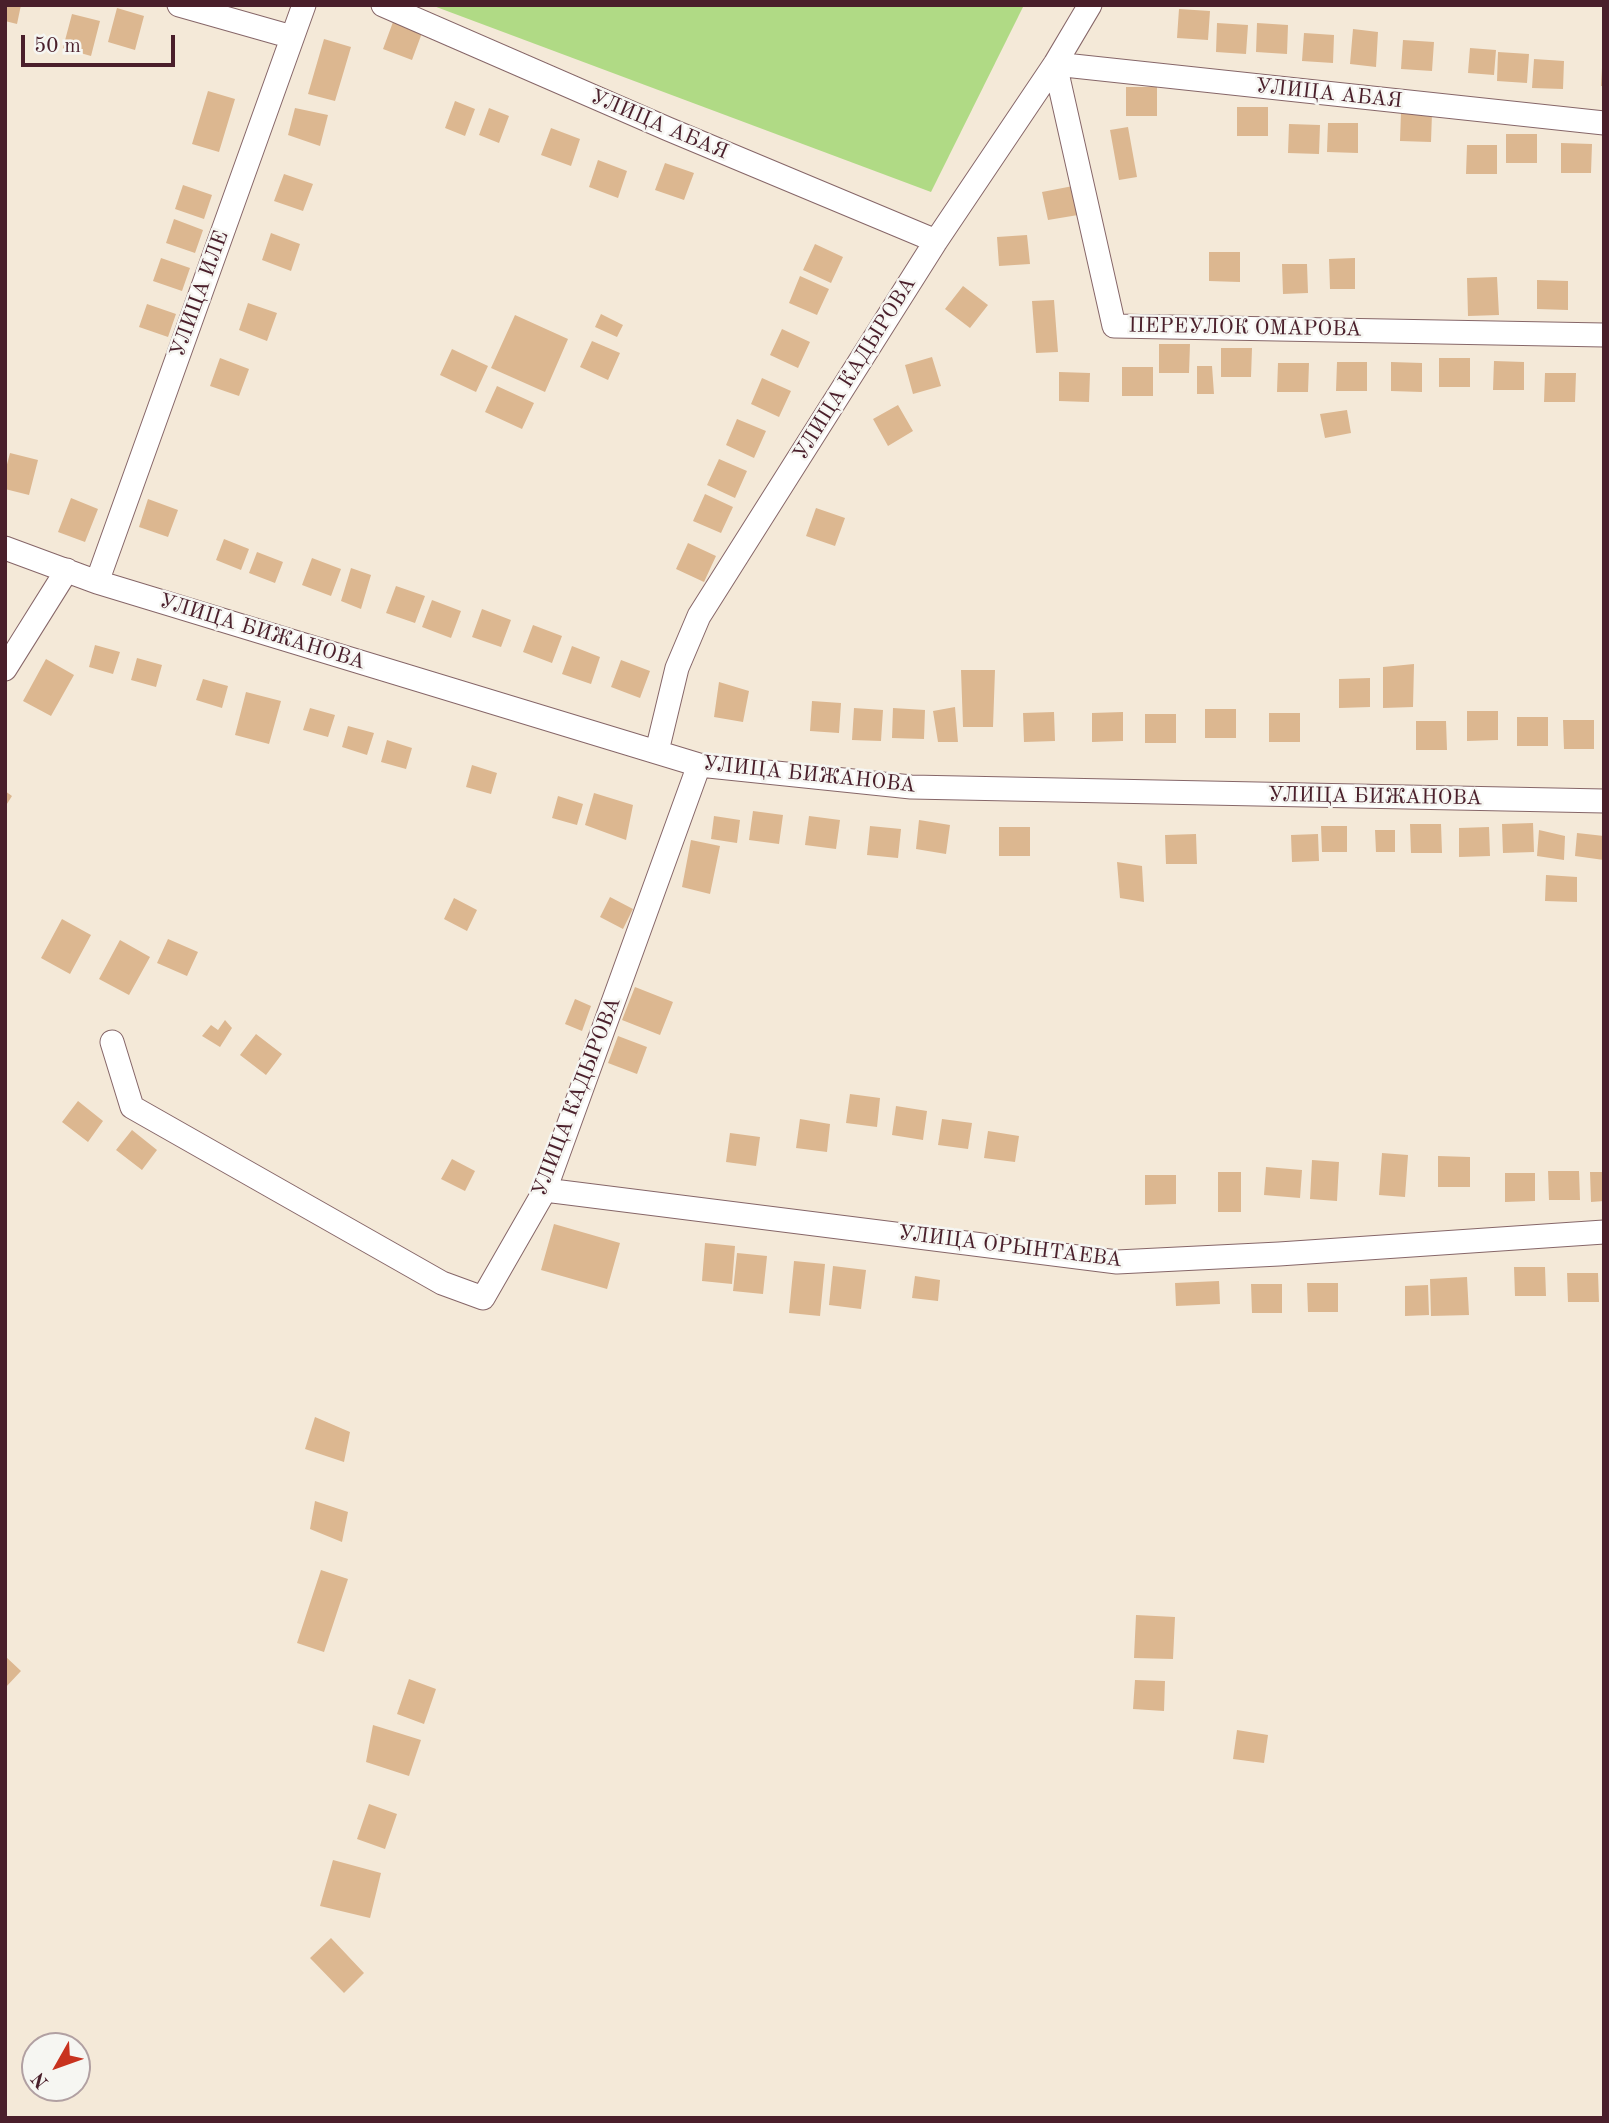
<!DOCTYPE html>
<html>
<head>
<meta charset="utf-8">
<style>
	body { margin:0 }
	#map { position:relative; width:1609px; height:2123px; overflow:hidden; background:#f4e9d8; font-family:"Old Standard TT",serif }
	canvas { display:block }
	.frame { position:absolute; inset:0; border:7px solid #4a1f2b; pointer-events:none }
	.north { position:absolute; left:21px; top:2032px; width:70px; height:70px; box-sizing:border-box; background:#f6f6f2; border:2px solid #b1a0a2; border-radius:50%; rotate:230deg; font-size:19px; font-weight:700; line-height:28px; text-align:center; color:#4a1f2b }
	.north::after { content:''; display:block; margin:auto; width:24px; height:32px; background:#c8321e; clip-path:polygon(50% 0,100% 100%,50% 72%,0 100%) }
	.scale { position:absolute; left:21px; top:35px; width:154px; height:32px; box-sizing:border-box; border:4px solid #4a1f2b; border-top:0; padding-left:9px; font-size:21px; line-height:24px; white-space:nowrap; color:#4a1f2b; -webkit-text-stroke:5px #f6f6f2; paint-order:stroke }
</style>
</head>
<body>
<div id="map">
<canvas width="1609" height="2123"></canvas>
<div class="frame"></div>
<div class="north">N</div>
<div class="scale">50 m</div>
</div>
<script>
const context = document.querySelector('canvas').getContext('2d');
context.lineJoin = 'round';
function fill(path, color) { context.fillStyle = color; context.fill(path, 'evenodd'); }
const poly = rows => new Path2D(rows.map(r => 'M' + r).join(''));
function trace(path, color, width, dash) { context.strokeStyle = color; context.lineWidth = width; context.lineCap = dash ? 'butt' : 'round'; context.setLineDash(dash || []); context.stroke(path); }
function drawText(font, color, halo, rows, align = 'center') {
  context.font = font + ' "Old Standard TT",serif'; context.lineWidth = 5; context.setLineDash([]); context.textBaseline = 'middle'; context.strokeStyle = halo; context.fillStyle = color; for (const [text, x, y, turn = 0] of rows) {
    context.save(); context.translate(x, y); context.rotate((+turn || 0) * Math.PI / 180); context.textAlign = isNaN(turn) ? turn : align; if (halo) context.strokeText(text, 0, 0); context.fillText(text, 0, 0); context.restore();
  }
}
fill(poly([
	[431,5,1024,5,931,192]
]), '#b0da85');
fill(poly([
	[5,5,21,5,17,24,5,21],
	[117,8,144,16,135,50,108,42],
	[1179,9,1210,11,1208,40,1177,38],
	[72,14,100,21,91,56,63,48],
	[393,22,422,33,412,60,383,49],
	[1217,23,1248,25,1246,54,1216,52],
	[1257,23,1288,25,1287,54,1256,52],
	[1353,29,1378,32,1376,67,1350,64],
	[1304,33,1334,35,1333,63,1302,61],
	[324,39,351,47,335,101,308,94],
	[1403,40,1434,42,1432,71,1401,69],
	[1470,48,1496,50,1494,75,1468,73],
	[1498,52,1529,54,1527,83,1497,81],
	[1534,59,1564,61,1563,89,1532,88],
	[1602,68,1604,68,1604,86,1601,86],
	[1126,87,1157,87,1157,116,1126,116],
	[208,91,235,99,219,152,192,144],
	[455,101,475,109,465,136,445,128],
	[1237,107,1268,107,1268,136,1237,136],
	[295,108,328,115,320,146,288,135],
	[489,108,509,116,499,143,479,135],
	[1401,112,1432,113,1431,142,1400,141],
	[1328,123,1358,123,1358,153,1327,152],
	[1289,124,1320,125,1319,154,1288,153],
	[1128,127,1137,177,1119,180,1110,130],
	[551,128,580,139,571,166,541,155],
	[1506,134,1537,134,1537,163,1506,163],
	[1561,143,1592,144,1591,173,1561,173],
	[1467,145,1497,145,1497,174,1466,174],
	[598,160,627,171,618,198,589,187],
	[665,163,694,173,684,200,655,190],
	[284,174,313,184,303,211,274,201],
	[183,185,212,195,204,219,175,209],
	[1073,186,1078,215,1048,220,1042,192],
	[174,219,203,230,195,253,166,243],
	[271,233,300,244,291,271,262,260],
	[1027,235,1030,264,999,266,997,237],
	[815,244,843,257,831,283,803,270],
	[1209,252,1240,252,1240,282,1209,281],
	[161,258,190,268,182,291,153,281],
	[1355,258,1355,289,1330,289,1329,259],
	[1282,264,1307,264,1308,293,1283,294],
	[800,276,829,289,817,315,789,303],
	[1497,277,1499,315,1468,316,1467,278],
	[1537,280,1568,281,1568,310,1537,309],
	[963,286,988,305,970,328,945,309],
	[1054,300,1058,352,1036,353,1032,301],
	[248,303,277,313,267,341,239,330],
	[147,304,176,314,168,337,139,327],
	[601,314,623,325,617,337,595,327],
	[515,315,568,339,545,392,491,368],
	[782,329,810,342,798,368,770,355],
	[592,341,620,353,608,380,580,367],
	[1159,344,1190,344,1189,373,1159,373],
	[1221,348,1252,348,1251,377,1221,377],
	[452,349,488,366,476,392,440,375],
	[932,357,941,386,913,394,905,365],
	[220,358,249,369,239,396,210,386],
	[1439,358,1470,358,1470,387,1439,387],
	[1494,361,1524,362,1524,390,1493,390],
	[1337,362,1367,362,1367,391,1336,391],
	[1391,362,1422,363,1422,392,1391,391],
	[1278,363,1309,363,1308,392,1277,392],
	[1197,366,1212,366,1214,394,1197,394],
	[1122,367,1153,367,1153,396,1122,396],
	[1059,372,1090,373,1089,402,1059,401],
	[1545,373,1576,373,1575,402,1544,402],
	[762,378,791,391,779,417,751,404],
	[497,386,534,403,522,429,485,412],
	[898,405,913,431,888,446,873,419],
	[1347,410,1351,433,1325,438,1320,414],
	[737,419,766,431,754,458,726,445],
	[10,453,38,460,29,495,5,489,5,472],
	[719,459,747,471,735,498,707,485],
	[705,494,733,507,721,533,693,521],
	[71,498,98,509,85,542,58,532],
	[148,499,178,510,168,537,139,527],
	[816,508,845,518,835,546,806,536],
	[224,539,249,549,241,570,216,560],
	[688,543,716,556,704,582,676,569],
	[257,552,283,562,275,583,249,573],
	[312,558,341,569,331,596,302,585],
	[351,568,371,575,361,609,341,601],
	[396,586,425,596,415,623,386,613],
	[432,600,461,611,451,638,422,627],
	[482,609,511,620,501,647,472,637],
	[533,625,562,636,552,663,523,652],
	[95,645,120,652,113,674,89,667],
	[572,646,600,657,591,684,562,674],
	[137,658,162,665,156,687,131,680],
	[46,659,74,675,51,716,23,701],
	[621,660,650,671,640,698,611,687],
	[1414,664,1413,707,1383,708,1383,667],
	[961,670,995,670,993,727,963,727],
	[1370,678,1370,707,1339,708,1339,679],
	[203,679,228,686,222,708,196,700],
	[719,682,749,691,743,722,714,717],
	[246,692,281,701,269,744,235,735],
	[812,701,841,703,839,733,810,731],
	[955,707,958,742,938,742,933,711],
	[310,708,335,715,328,737,303,730],
	[854,708,883,710,881,741,852,740],
	[893,708,925,710,924,739,892,738],
	[1205,709,1236,709,1236,738,1205,738],
	[1467,711,1498,711,1498,740,1467,741],
	[1054,712,1055,741,1024,742,1023,713],
	[1123,712,1123,741,1092,742,1092,713],
	[1269,713,1300,713,1300,742,1269,742],
	[1145,714,1176,714,1176,743,1145,743],
	[1517,717,1548,717,1548,746,1517,746],
	[1563,720,1594,720,1594,749,1564,749],
	[1416,721,1446,721,1447,750,1416,750],
	[348,726,374,733,367,755,342,747],
	[387,740,412,748,406,769,381,762],
	[472,765,497,773,491,794,466,787],
	[5,791,12,796,5,807],
	[594,793,633,805,626,840,585,825],
	[558,796,583,804,577,825,552,818],
	[753,811,783,815,779,844,749,840],
	[714,816,740,820,737,843,711,839],
	[809,816,840,820,836,849,805,845],
	[919,820,950,825,946,854,916,849],
	[1533,823,1534,852,1503,853,1502,824],
	[1410,824,1441,824,1442,853,1411,853],
	[870,826,901,829,898,858,867,855],
	[1321,826,1347,826,1347,852,1322,852],
	[999,827,1030,827,1030,856,999,856],
	[1489,827,1490,856,1459,857,1459,828],
	[1375,830,1395,830,1395,852,1376,852],
	[1539,830,1565,836,1564,860,1537,856],
	[1577,833,1604,836,1604,860,1575,856],
	[1196,834,1197,864,1166,864,1165,835],
	[1318,834,1319,861,1292,862,1291,835],
	[691,840,720,846,710,894,682,887],
	[1117,862,1142,866,1144,902,1120,898],
	[1546,875,1577,877,1577,902,1545,901],
	[610,897,633,909,623,929,600,917],
	[454,898,477,910,467,931,444,919],
	[62,919,91,935,70,974,41,958],
	[168,939,198,952,187,976,157,963],
	[120,940,150,957,129,995,99,979],
	[635,987,673,1002,660,1035,622,1020],
	[575,999,591,1006,582,1031,565,1024],
	[225,1020,232,1028,220,1047,202,1036,211,1025,218,1030],
	[256,1034,282,1054,266,1075,240,1055],
	[618,1036,647,1047,637,1074,608,1063],
	[850,1094,880,1098,877,1127,846,1123],
	[78,1101,103,1121,88,1142,62,1122],
	[896,1106,927,1111,923,1140,892,1135],
	[800,1119,830,1124,827,1152,796,1148],
	[942,1119,972,1123,968,1149,938,1145],
	[132,1130,157,1150,142,1170,116,1150],
	[988,1131,1019,1136,1015,1162,984,1158],
	[730,1133,760,1137,756,1166,726,1162],
	[1382,1153,1408,1155,1405,1197,1379,1195],
	[1438,1156,1470,1157,1470,1187,1438,1187],
	[452,1159,475,1171,465,1191,441,1179],
	[1312,1160,1339,1162,1337,1201,1310,1199],
	[1266,1167,1302,1170,1300,1198,1264,1195],
	[1548,1171,1579,1171,1580,1200,1549,1200],
	[1218,1172,1241,1172,1241,1212,1218,1212],
	[1590,1172,1604,1172,1604,1201,1591,1202],
	[1505,1173,1535,1173,1535,1201,1505,1202],
	[1145,1175,1176,1175,1176,1204,1145,1205],
	[554,1224,620,1243,607,1289,541,1270],
	[705,1243,735,1246,732,1284,702,1281],
	[737,1253,767,1256,763,1294,733,1291],
	[794,1261,825,1264,820,1316,789,1313],
	[833,1266,866,1270,861,1309,829,1305],
	[1514,1267,1545,1267,1546,1296,1515,1296],
	[1567,1273,1598,1273,1599,1302,1568,1302],
	[915,1276,940,1280,938,1301,912,1298],
	[1467,1277,1469,1315,1431,1316,1430,1279],
	[1219,1281,1220,1304,1176,1306,1175,1283],
	[1307,1283,1338,1283,1338,1312,1308,1312],
	[1251,1284,1282,1284,1282,1313,1252,1313],
	[1428,1285,1429,1315,1405,1316,1405,1286],
	[315,1417,350,1432,344,1462,305,1449],
	[315,1501,348,1512,342,1542,310,1529],
	[321,1570,348,1579,324,1652,297,1643],
	[1136,1615,1175,1617,1173,1659,1134,1658],
	[5,1656,21,1671,5,1688],
	[409,1679,436,1689,424,1724,397,1714],
	[1135,1680,1165,1681,1164,1711,1133,1709],
	[373,1725,421,1740,409,1776,366,1762],
	[1237,1730,1268,1735,1264,1763,1233,1759],
	[369,1804,397,1814,385,1849,357,1839],
	[333,1860,381,1873,370,1918,320,1906],
	[331,1938,364,1973,344,1993,310,1958]
]), '#dcb790');
const street = poly([
	[179,5,292,37],
	[383,5,668,129,936,241],
	[1604,123,1055,64,1114,326,1604,335],
	[5,548,97,582,699,765,911,787,1604,801],
	[97,582,304,5],
	[5,669,67,570],
	[657,751,677,668,699,616,936,241,1055,64,1090,5],
	[112,1042,132,1107,442,1283,483,1298,545,1190,699,765],
	[545,1190,1117,1262,1279,1254,1604,1232]
]);
trace(street, '#866668', 25);
trace(street, '#fff', 23);
drawText('21px', '#4a1f2b', '#f6f6f2', [
	["УЛИЦА АБАЯ",1329,94,6],
	["УЛИЦА АБАЯ",659,125,23],
	["УЛИЦА ИЛЕ",200,294,-70],
	["ПЕРЕУЛОК ОМАРОВА",1245,328,1],
	["УЛИЦА КАДЫРОВА",855,369,-58],
	["УЛИЦА БИЖАНОВА",262,632,17],
	["УЛИЦА БИЖАНОВА",809,775,6],
	["УЛИЦА БИЖАНОВА",1375,797,1],
	["УЛИЦА КАДЫРОВА",577,1097,-69],
	["УЛИЦА ОРЫНТАЕВА",1010,1247,7]
]);
</script>
</body>
</html>
